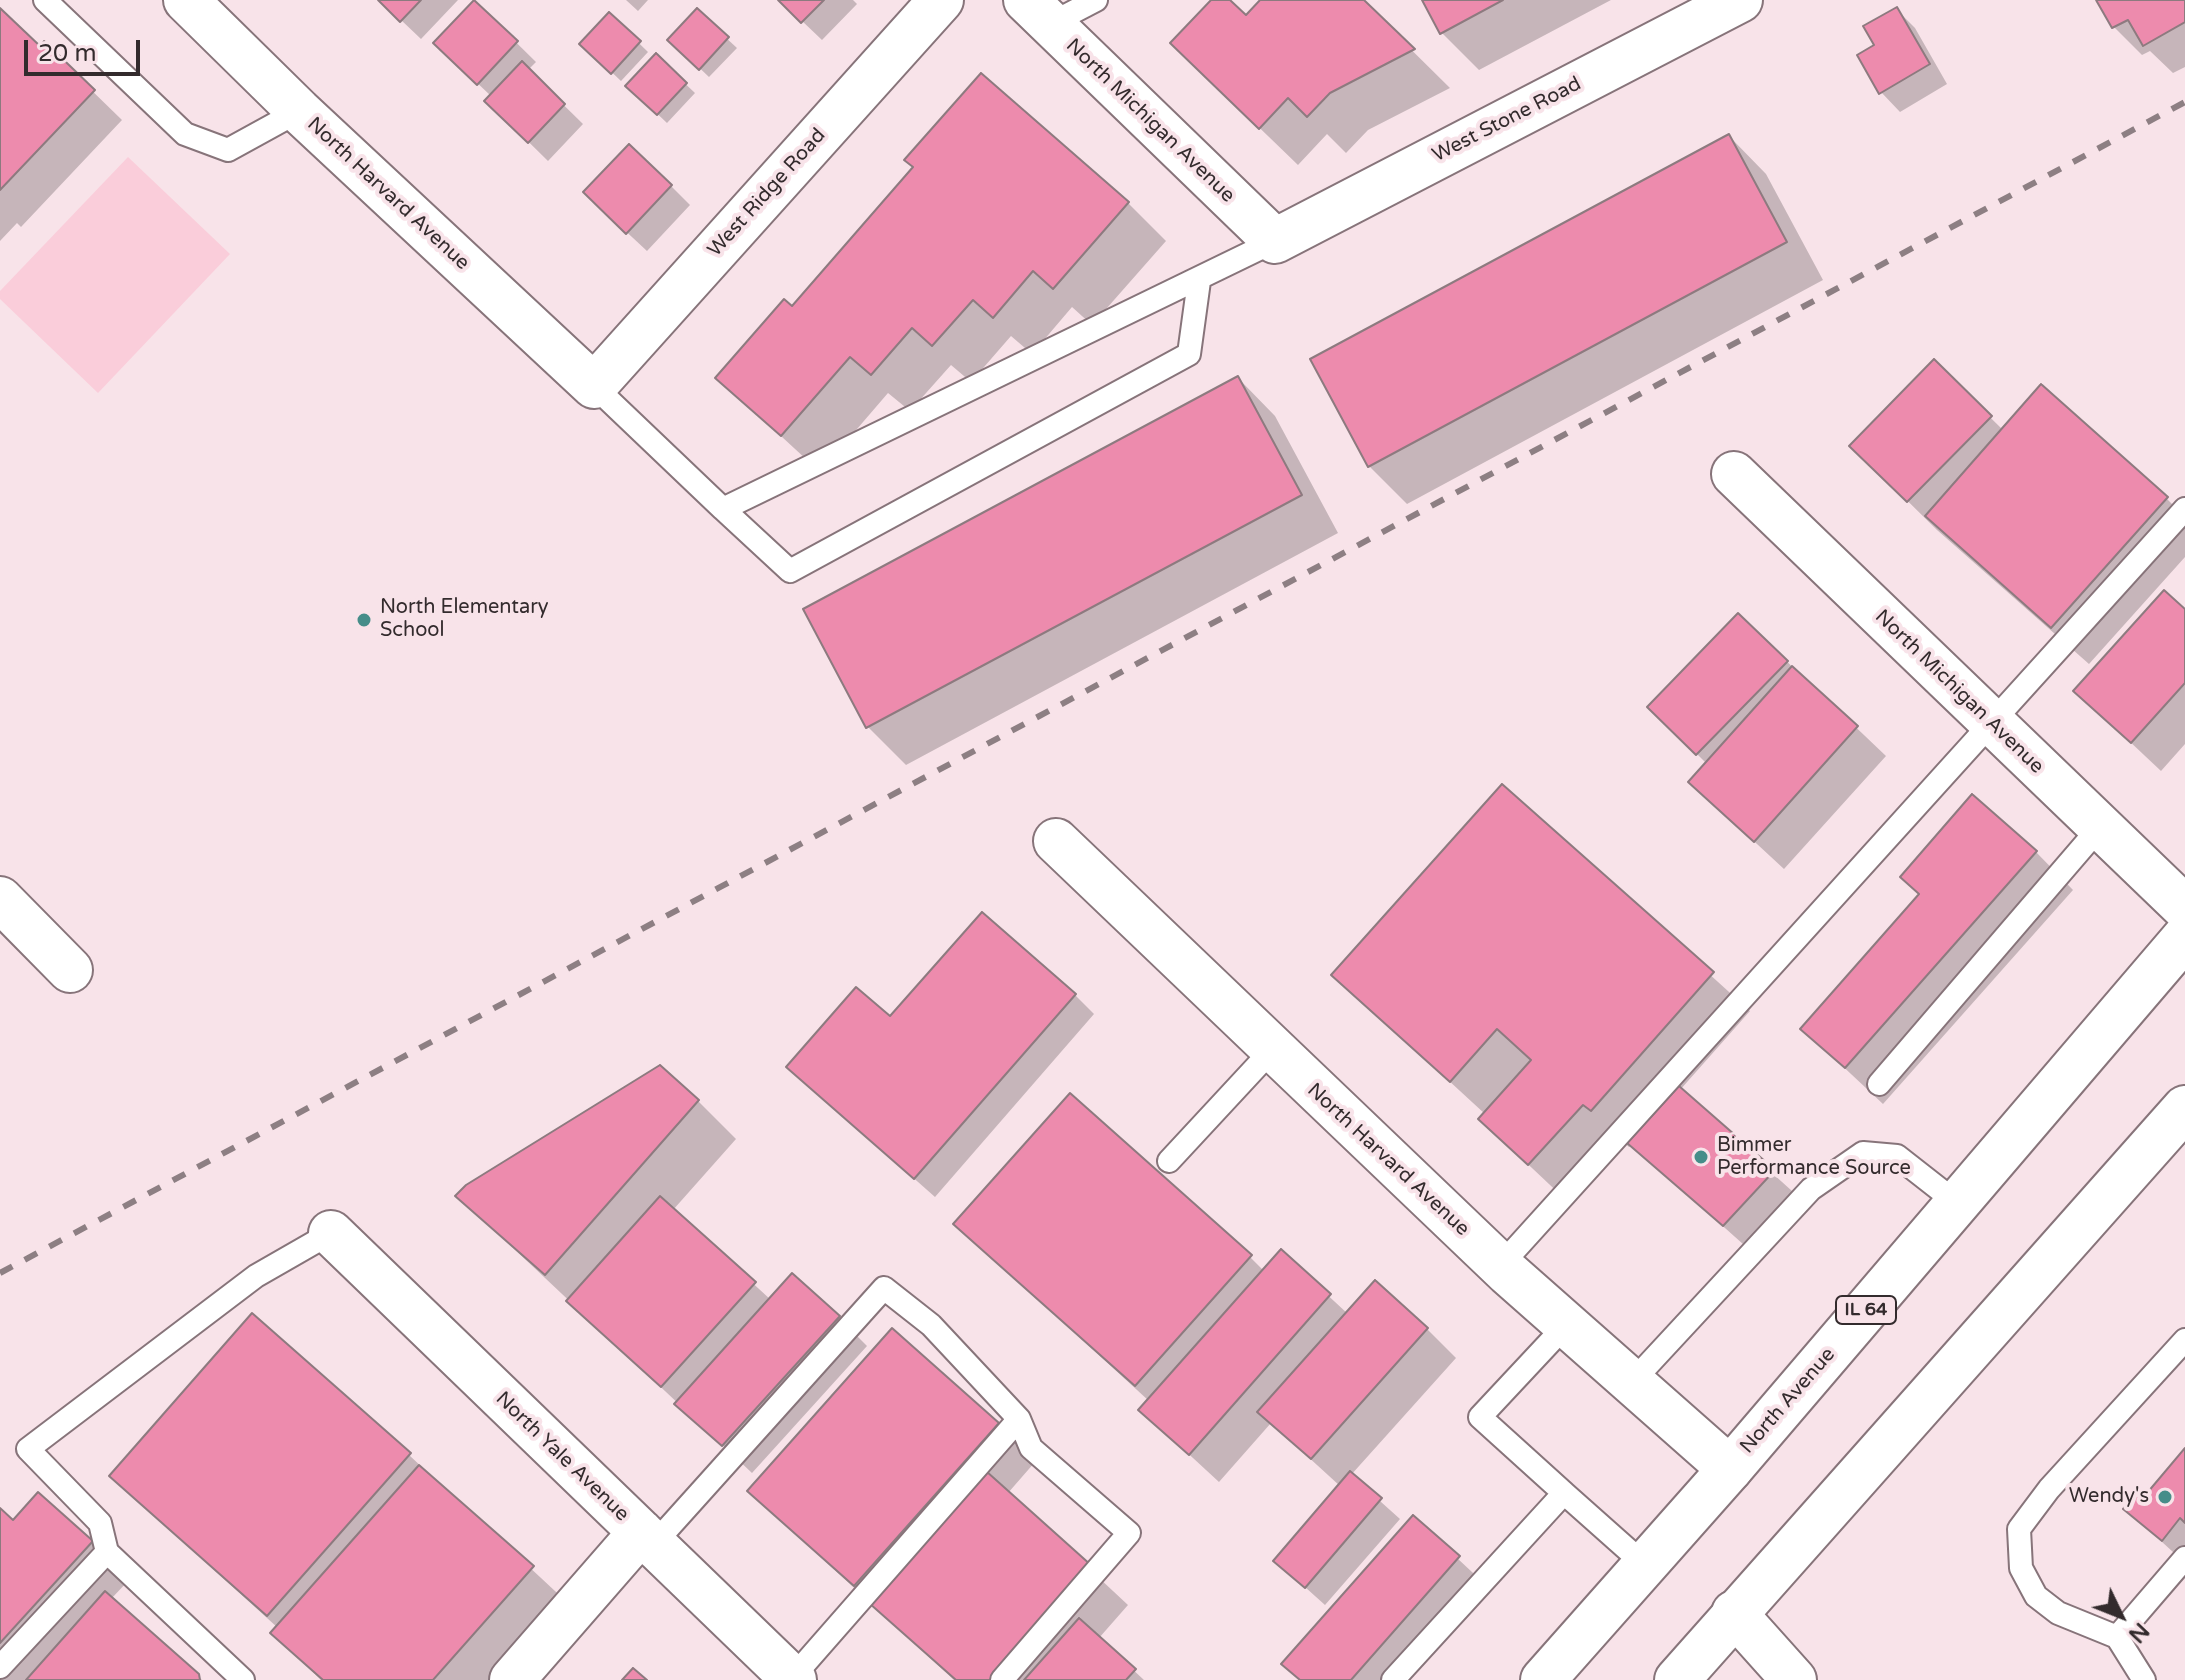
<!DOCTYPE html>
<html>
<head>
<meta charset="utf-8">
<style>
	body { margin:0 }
	#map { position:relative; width:2185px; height:1680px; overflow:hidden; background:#f8e3e9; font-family:"Varela Round",sans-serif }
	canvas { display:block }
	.north { position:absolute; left:2081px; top:1576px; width:80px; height:80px; -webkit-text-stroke:6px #f8e3e9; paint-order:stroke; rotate:133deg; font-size:22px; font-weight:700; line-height:32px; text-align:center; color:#332b2d }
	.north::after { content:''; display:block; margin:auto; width:28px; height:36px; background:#332b2d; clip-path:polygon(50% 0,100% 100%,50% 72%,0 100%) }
	.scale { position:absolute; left:24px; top:40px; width:116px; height:36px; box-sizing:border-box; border:4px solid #332b2d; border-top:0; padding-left:10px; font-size:24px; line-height:28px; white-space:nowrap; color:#332b2d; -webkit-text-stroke:6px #f8e3e9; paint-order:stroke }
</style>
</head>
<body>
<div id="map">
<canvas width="2185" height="1680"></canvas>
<div class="north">N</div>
<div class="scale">20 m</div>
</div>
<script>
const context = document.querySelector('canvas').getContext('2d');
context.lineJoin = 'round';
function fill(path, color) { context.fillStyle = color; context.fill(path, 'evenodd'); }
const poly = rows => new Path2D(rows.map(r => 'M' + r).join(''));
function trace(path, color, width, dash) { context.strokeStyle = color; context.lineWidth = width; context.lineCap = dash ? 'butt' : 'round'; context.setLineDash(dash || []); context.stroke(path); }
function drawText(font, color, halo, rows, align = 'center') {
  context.font = font + ' "Varela Round",sans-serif'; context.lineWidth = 8; context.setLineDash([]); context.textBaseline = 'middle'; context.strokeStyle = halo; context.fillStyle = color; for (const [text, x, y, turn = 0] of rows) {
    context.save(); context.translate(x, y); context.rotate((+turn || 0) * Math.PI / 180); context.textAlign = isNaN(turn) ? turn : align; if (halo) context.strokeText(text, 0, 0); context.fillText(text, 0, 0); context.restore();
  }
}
fill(poly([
	[128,157,230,254,98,393,0,299,0,291]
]), '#facdda');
fill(poly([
	[380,0,458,0,421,39],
	[626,0,648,0,638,11],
	[780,0,853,0,857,4,822,40],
	[1214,0,1227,0,1246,18,1263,0,1361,0,1450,88,1368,130,1346,153,1327,134,1298,165,1210,80],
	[1424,0,1611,0,1479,70,1441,32],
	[2098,0,2185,0,2185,67,2173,73,2150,51,2142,55,2114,27],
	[475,2,536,62,528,70,583,124,548,161,487,101,491,96,455,62],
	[1896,9,1915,28,1947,84,1900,112,1881,92,1877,45],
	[0,11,40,49,44,44,122,120,21,227,17,223,0,241],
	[697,11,737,48,709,77,670,40],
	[609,14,648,52,621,81,582,44],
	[656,56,695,93,667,123,628,86],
	[981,76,1128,203,1166,241,1092,325,1072,307,1032,354,1011,336,971,382,951,365,910,411,888,393,820,472,718,378,792,308,915,168],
	[1729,136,1766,174,1823,280,1407,504,1369,466,1313,360],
	[671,186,690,205,647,251,604,211],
	[1934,362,2003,430,2166,498,2185,517,2185,557,2089,664,1937,530,1852,446],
	[1238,378,1275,416,1338,533,906,765,868,727,806,610],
	[2185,611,2185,744,2161,771,2076,691],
	[1738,615,1886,756,1784,869,1690,782,1707,764,1650,707],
	[1502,786,1750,1011,1680,1090,1802,1200,1753,1253,1632,1145,1629,1147,1622,1141,1567,1201,1480,1119,1485,1114,1334,975],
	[2036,852,2073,890,1883,1104,1803,1029,1921,895],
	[1075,995,1094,1014,935,1197,788,1067,891,1019],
	[698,1101,736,1139,673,1210,771,1300,838,1317,867,1346,752,1473,458,1196],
	[956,1224,1250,1257,1264,1271,1281,1252,1348,1314,1427,1329,1456,1358,1351,1475,1400,1519,1325,1605,1276,1561,1340,1486,1271,1423,1219,1482,1141,1410,1149,1401],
	[998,1424,1035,1462,1008,1493,1128,1605,1099,1638,1144,1680,954,1680,749,1491],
	[2185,1452,2185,1563,2126,1509,2143,1502],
	[409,1455,570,1605,504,1680,321,1680,273,1633,278,1628,111,1476],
	[0,1511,14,1523,91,1543,129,1580,111,1599,202,1680,0,1680],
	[1413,1517,1487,1586,1405,1680,1300,1680]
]), '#0003');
const building = poly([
	[378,0,421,0,400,22,378,0],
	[474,0,518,41,477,85,433,43,474,0],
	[778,0,824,0,801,23,778,0],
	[1211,0,1230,0,1246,15,1260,0,1364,0,1415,49,1330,93,1307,117,1288,98,1259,129,1170,43,1211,0],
	[1422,0,1503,0,1440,34,1422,0],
	[2096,0,2185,0,2185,22,2143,46,2128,20,2112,28,2096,0],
	[1897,7,1930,64,1879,94,1857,55,1874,45,1863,26,1897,7],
	[0,8,40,46,44,41,95,90,0,190,0,8],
	[697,8,729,37,699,70,667,40,697,8],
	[609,12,641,41,611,74,579,44,609,12],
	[656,53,687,83,657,115,625,86,656,53],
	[522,61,565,104,528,143,484,101,522,61],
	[981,73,1129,202,1053,289,1033,271,993,318,973,300,932,346,912,328,871,375,850,357,781,436,715,378,784,299,792,306,913,167,904,160,981,73],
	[1729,134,1787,242,1368,467,1310,359,1729,134],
	[629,144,672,185,626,234,583,192,629,144],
	[1934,359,1992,416,1907,502,1849,446,1934,359],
	[1238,376,1302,495,866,728,803,609,1238,376],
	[2041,384,2168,497,2051,628,1925,516,2041,384],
	[2164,590,2185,609,2185,683,2131,743,2073,691,2164,590],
	[1738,613,1788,661,1696,755,1647,707,1738,613],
	[1792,666,1858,726,1754,842,1688,782,1792,666],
	[1502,784,1714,972,1591,1111,1583,1105,1528,1165,1478,1119,1531,1060,1497,1029,1450,1082,1331,975,1502,784],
	[1972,794,2037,851,1845,1068,1800,1029,1919,894,1900,877,1972,794],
	[982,912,1076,994,914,1179,786,1067,856,987,890,1016,982,912],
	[660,1065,699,1100,545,1275,455,1196,466,1185,660,1065],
	[1679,1086,1775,1170,1723,1226,1627,1143,1679,1086],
	[1070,1093,1252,1255,1135,1386,953,1224,1070,1093],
	[660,1196,756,1282,661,1387,566,1301,660,1196],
	[1281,1249,1331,1294,1189,1455,1138,1410,1281,1249],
	[792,1273,840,1316,722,1446,674,1404,792,1273],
	[1375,1280,1428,1328,1311,1459,1257,1412,1375,1280],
	[252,1313,411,1453,267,1616,109,1476,252,1313],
	[892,1328,999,1423,854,1586,747,1491,892,1328],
	[2185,1448,2185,1523,2180,1518,2162,1541,2123,1509,2136,1494,2142,1499,2185,1448],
	[419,1465,534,1566,433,1680,323,1680,270,1633,419,1465],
	[986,1471,1092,1566,990,1680,956,1680,869,1603,986,1471],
	[1350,1471,1382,1498,1305,1588,1273,1561,1350,1471],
	[38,1492,93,1541,0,1643,0,1508,13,1520,38,1492],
	[1413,1515,1460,1556,1351,1680,1300,1680,1281,1664,1413,1515],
	[105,1591,199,1674,200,1680,26,1680,105,1591],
	[1079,1618,1136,1669,1126,1680,1024,1680,1079,1618],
	[633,1668,647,1680,622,1680,633,1668]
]);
fill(building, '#ed8bad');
trace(building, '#8d7a7f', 2);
const service = poly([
	[45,0,185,134,228,150,299,111],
	[1050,24,1096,0],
	[594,386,723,509,1275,241],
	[723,509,790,571,1189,354,1199,281],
	[1879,1084,2100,827],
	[1169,1161,1272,1050],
	[1500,1266,2185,509],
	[2185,1340,2049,1489,2019,1529,2021,1568,2036,1596,2058,1613,2117,1637,2185,1558],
	[1632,1382,1811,1189,1863,1153,1897,1156,1957,1203],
	[1564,1493,1480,1417,1566,1325],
	[653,1545,884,1288,931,1325,1019,1419,1031,1448,1129,1533,1002,1680],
	[107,1552,100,1523,28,1449,256,1276,331,1233],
	[2117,1637,2144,1680],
	[0,1667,107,1552,243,1680],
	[792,1678,1019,1419],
	[1393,1680,1564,1493,1645,1565]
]);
const minor = poly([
	[186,0,299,111,594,386,941,0],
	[1026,0,1275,241,1740,0],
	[1734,474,2185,908],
	[1056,841,1508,1273,1730,1469],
	[0,899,70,970],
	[331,1233,794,1680],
	[1734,1613,1794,1680],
	[512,1680,641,1532]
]);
const primary = poly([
	[1543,1680,1730,1469,2185,937],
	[1677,1680,2185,1108]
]);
trace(service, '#87747a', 26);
trace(minor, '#87747a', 48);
trace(primary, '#87747a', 48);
trace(service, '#fff', 22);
trace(minor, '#fff', 44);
trace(primary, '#fff', 44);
trace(poly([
	[0,1273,2185,102]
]), '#8d7f83', 6, [14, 14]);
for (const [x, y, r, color] of [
	[364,620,8,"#468d89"],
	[1701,1157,8,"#468d89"],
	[2165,1497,8,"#468d89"]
]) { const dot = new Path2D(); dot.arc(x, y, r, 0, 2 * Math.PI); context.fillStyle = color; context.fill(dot); trace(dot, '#f8e3e9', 3); }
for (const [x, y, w] of [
	[1866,1310,60]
]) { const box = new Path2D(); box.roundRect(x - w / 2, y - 14, w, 28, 6); context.fillStyle = '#f8e3e9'; context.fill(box); trace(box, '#332b2d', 2); }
drawText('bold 18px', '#332b2d', null, [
	["IL 64",1866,1310]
]);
drawText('20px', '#332b2d', '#f8e3e9', [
	["West Stone Road",1507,120,-27],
	["North Michigan Avenue",1150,121,44],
	["West Ridge Road",767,193,-48],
	["North Harvard Avenue",388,194,43],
	["North Michigan Avenue",1959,692,44],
	["North Harvard Avenue",1388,1160,43],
	["North Avenue",1788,1401,-49],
	["North Yale Avenue",562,1457,44]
]);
drawText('20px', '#332b2d', '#f8e3e9', [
	["North Elementary",380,608],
	["School",380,631],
	["Bimmer",1717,1146],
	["Performance Source",1717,1169],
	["Wendy's",2149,1497,"right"]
], 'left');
</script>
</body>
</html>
